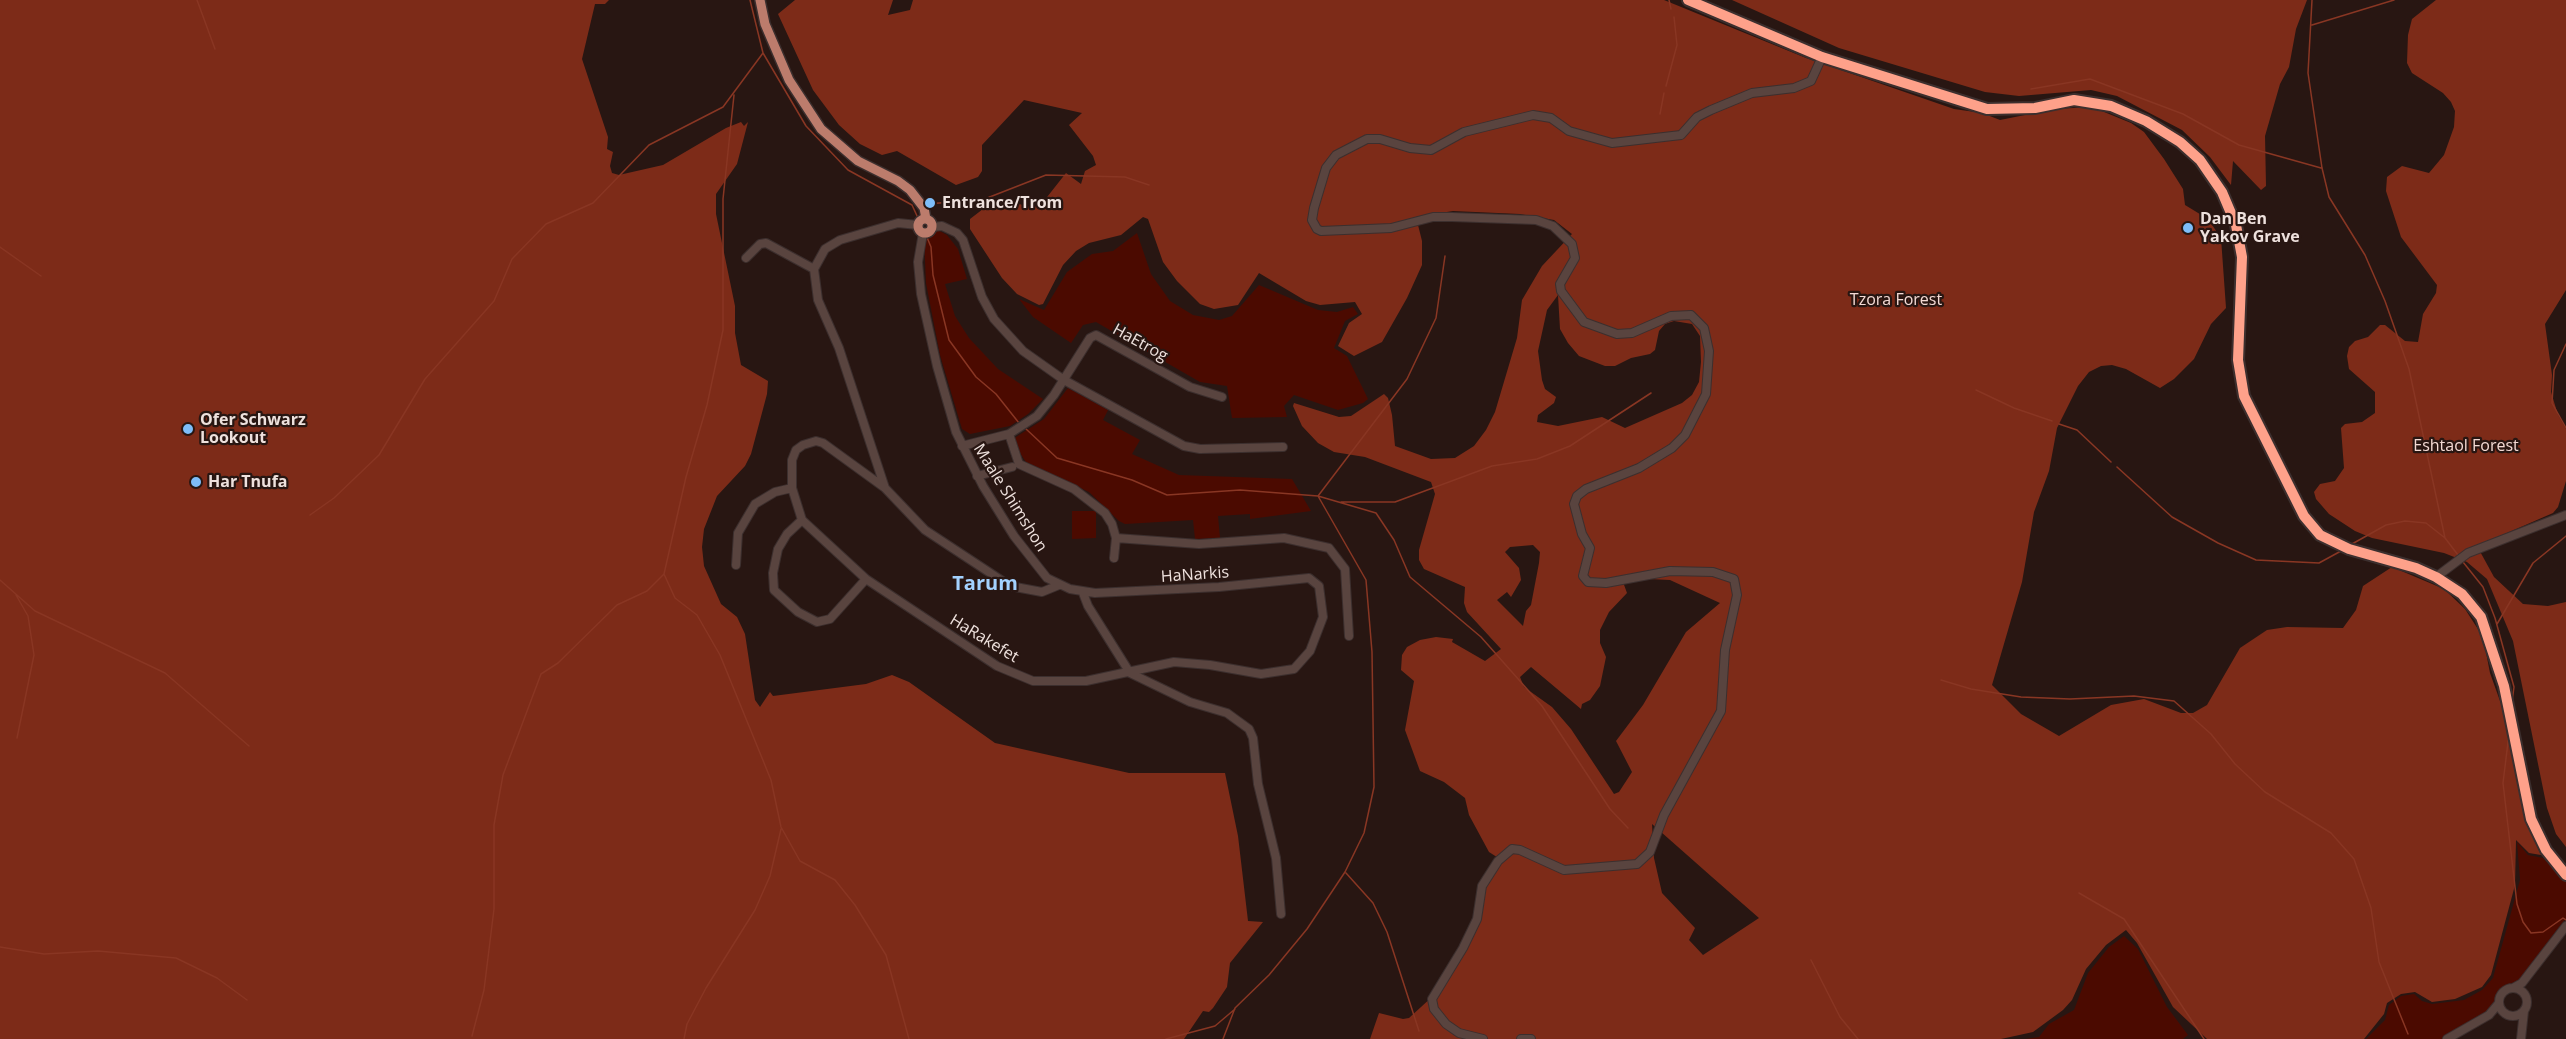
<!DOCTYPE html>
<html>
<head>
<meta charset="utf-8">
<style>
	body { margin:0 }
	canvas { display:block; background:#281612 }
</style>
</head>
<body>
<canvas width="2566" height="1039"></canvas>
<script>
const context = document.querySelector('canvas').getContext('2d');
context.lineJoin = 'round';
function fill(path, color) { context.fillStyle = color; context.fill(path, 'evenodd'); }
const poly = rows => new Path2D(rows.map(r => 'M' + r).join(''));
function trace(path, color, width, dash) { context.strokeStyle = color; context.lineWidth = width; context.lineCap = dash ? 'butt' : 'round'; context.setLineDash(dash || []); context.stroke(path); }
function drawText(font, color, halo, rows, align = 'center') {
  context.font = font + ' "Open Sans",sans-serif'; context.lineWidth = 4.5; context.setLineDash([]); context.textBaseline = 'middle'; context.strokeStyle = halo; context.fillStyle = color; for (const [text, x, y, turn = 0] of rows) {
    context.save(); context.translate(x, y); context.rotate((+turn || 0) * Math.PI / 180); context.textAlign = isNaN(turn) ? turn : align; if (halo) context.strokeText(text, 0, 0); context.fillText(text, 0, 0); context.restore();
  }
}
fill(poly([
	[936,229,947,235,958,249,967,279,945,284,955,316,969,338,998,369,1043,399,1028,414,1010,426,970,434,962,429,940,355,926,283,924,238],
	[1137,233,1151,274,1170,301,1193,315,1219,320,1232,316,1259,285,1318,310,1337,312,1353,307,1358,314,1345,321,1334,348,1347,356,1368,399,1363,403,1338,410,1294,395,1284,406,1287,417,1232,418,1227,386,1200,382,1096,322,1083,325,1071,343,1033,317,1019,299,1044,310,1067,272,1092,254,1113,251],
	[1068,388,1108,410,1103,420,1140,440,1132,454,1179,475,1292,479,1311,511,1250,519,1250,514,1218,516,1220,538,1195,539,1193,520,1125,524,1119,521,1089,492,1026,462,1014,444,1013,439,1044,419],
	[1072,511,1096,511,1096,538,1072,539],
	[2517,842,2528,855,2543,858,2566,881,2566,918,2517,983,2501,990,2490,1012,2442,1039,2366,1039,2385,1020,2389,1005,2401,996,2414,994,2422,1001,2432,1004,2464,1000,2482,990,2493,978,2520,880],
	[2124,936,2138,949,2167,1007,2188,1035,2183,1039,2025,1039,2039,1037,2049,1024,2074,1010,2088,973,2109,947]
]), '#4b0a00');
fill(poly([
	[0,0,609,0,605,4,595,4,582,59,608,137,607,149,613,152,610,166,612,173,619,175,663,165,726,128,741,122,744,126,748,122,737,164,716,194,716,214,735,306,735,333,741,365,768,381,767,394,751,454,745,466,717,496,704,529,702,547,704,566,721,604,737,617,745,634,755,700,760,707,770,692,773,696,866,684,892,675,909,682,995,743,1129,773,1225,773,1238,836,1248,921,1263,922,1230,963,1227,987,1213,1008,1209,1012,1203,1011,1184,1039,0,1039],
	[795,0,893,0,888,15,910,10,913,0,1664,0,1806,58,1954,109,1982,113,2000,120,2055,109,2092,107,2131,123,2144,132,2164,159,2183,189,2185,205,2208,219,2221,238,2226,308,2211,324,2194,359,2174,379,2160,388,2126,369,2112,365,2101,366,2089,372,2078,386,2057,428,2049,471,2034,512,2022,582,1992,685,2021,714,2059,736,2111,705,2144,699,2181,713,2193,713,2207,705,2240,648,2267,630,2287,627,2343,628,2356,610,2363,586,2392,567,2444,589,2465,609,2483,637,2490,673,2505,715,2526,822,2541,855,2529,853,2516,840,2515,885,2491,975,2482,987,2455,999,2432,1002,2415,992,2401,994,2387,1003,2384,1014,2364,1039,2207,1039,2173,1007,2137,943,2126,930,2106,945,2086,969,2072,1000,2063,1010,2033,1032,2001,1039,1370,1039,1379,1013,1403,1019,1409,1018,1433,996,1475,921,1488,880,1500,859,1489,852,1469,815,1465,798,1444,782,1420,771,1405,730,1414,681,1401,670,1402,655,1407,647,1420,640,1436,637,1453,639,1452,642,1485,661,1501,649,1467,612,1464,603,1465,587,1424,569,1419,560,1419,550,1435,494,1431,482,1365,457,1334,452,1318,443,1302,426,1293,406,1294,403,1339,417,1351,416,1384,394,1388,398,1392,415,1395,446,1431,459,1455,458,1474,446,1486,430,1495,412,1517,338,1522,300,1542,266,1572,234,1554,220,1520,214,1453,211,1416,217,1422,241,1422,265,1407,298,1382,342,1354,356,1338,346,1349,323,1362,314,1355,302,1320,305,1306,301,1259,273,1238,305,1214,309,1200,304,1177,281,1163,262,1148,219,1143,217,1121,235,1089,243,1076,251,1063,265,1043,304,1039,305,1017,294,1002,278,970,229,970,219,983,209,1012,202,1030,207,1040,206,1066,173,1081,184,1085,171,1096,165,1093,156,1069,125,1082,113,1024,100,982,145,982,171,978,177,956,185,897,151,882,155,860,144,839,125,813,90,778,14],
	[1558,295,1560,329,1568,343,1579,356,1605,366,1615,366,1631,358,1650,354,1655,350,1659,331,1665,324,1674,321,1692,324,1700,336,1701,362,1699,382,1692,395,1682,403,1625,428,1602,417,1558,426,1537,422,1538,415,1554,403,1556,397,1545,389,1542,380,1538,351,1547,310],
	[1533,545,1540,552,1539,563,1531,605,1526,611,1523,626,1497,600,1507,592,1511,597,1521,580,1519,568,1505,552,1510,547],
	[1649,579,1670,580,1720,603,1686,632,1643,705,1616,741,1632,772,1619,792,1614,794,1571,729,1552,707,1524,687,1520,677,1531,667,1581,709,1582,704,1590,700,1600,686,1606,657,1600,643,1600,630,1609,612,1627,593,1623,582],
	[1652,824,1712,877,1759,918,1703,955,1689,940,1695,928,1662,893,1654,858],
	[1732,0,2307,0,2296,29,2289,67,2280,84,2265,136,2266,186,2261,190,2233,161,2231,185,2210,157,2182,130,2117,96,2091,90,2019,96,1985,92,1839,48],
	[2436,0,2566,0,2566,290,2545,324,2552,375,2551,392,2558,415,2566,429,2566,481,2558,507,2553,513,2477,546,2494,577,2523,604,2548,606,2566,602,2566,847,2556,834,2547,808,2513,641,2487,579,2467,562,2444,553,2372,538,2355,531,2329,514,2316,499,2314,492,2320,484,2335,481,2344,468,2341,428,2345,424,2362,422,2375,413,2375,392,2349,369,2347,356,2349,347,2355,341,2368,337,2380,325,2385,325,2405,341,2418,342,2423,314,2436,293,2437,285,2401,237,2386,191,2387,177,2402,166,2429,173,2444,155,2454,127,2455,111,2451,102,2443,93,2412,73,2407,63,2408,35,2412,19]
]), '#7d2b18');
trace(poly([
	[197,0,215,49],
	[750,0,763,53,806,126,848,170,912,205,924,231],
	[1669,0,1671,9],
	[2312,0,2308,73,2322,168,2329,197,2365,255,2385,301,2409,369,2445,538],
	[2312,25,2394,0],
	[1666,86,1677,45,1674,17],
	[2031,89,2090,79,2183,114,2239,145,2321,168],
	[734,95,723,199,723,330,707,405,686,477,664,574,675,598,697,615,720,655,771,780,781,827,800,861,835,880,855,905,886,955,909,1039],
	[1660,114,1664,93],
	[925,204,982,200,1046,175,1125,177,1149,185],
	[926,235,931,247,933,275,949,340,976,377,996,394,1019,423],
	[0,247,41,276],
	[2566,344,2554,370,2552,403,2566,428],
	[1976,390,2014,408,2052,421],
	[2059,424,2077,430,2111,462],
	[1025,428,1057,458,1132,480,1167,495,1240,490,1318,496,1376,513,1394,540,1410,577,1481,637,1542,706,1610,809,1628,828],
	[2117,467,2172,517,2218,543,2256,560,2319,563,2341,551],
	[1341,502,1395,502,1492,466,1537,459,1570,446,1651,393],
	[310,515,334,498,379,455,425,379,494,301,512,259,546,224,593,203,649,145,723,107,763,53],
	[2352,544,2386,525,2405,521,2426,523,2445,538,2458,555],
	[2463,562,2483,587,2495,618,2514,687,2512,702],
	[0,580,35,611,165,673,249,746],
	[16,595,28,616,34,655,17,738],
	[2497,624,2533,563,2566,536],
	[1941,680,1971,689,2021,697,2070,699,2134,696,2174,701,2211,734,2235,764,2265,792,2331,833,2354,859,2371,908,2379,962,2408,1034],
	[2509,734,2503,783,2517,904,2523,922,2531,933,2543,932,2563,918,2566,920],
	[1346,873,1373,903,1387,932,1419,1031],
	[2079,893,2124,919,2204,1039],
	[0,947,44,954,98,951,176,958,217,978,247,1000],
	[1811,960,1840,1017,1858,1039],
	[472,1036,484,990,494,909,494,825,503,775,541,674,558,663,617,605,647,591,664,574],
	[684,1039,687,1024,706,988,755,910,770,876,781,829],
	[1166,1039,1215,1026,1235,1009],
	[1223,1039,1235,1008,1269,975,1307,929,1345,872,1364,833,1374,787,1372,652,1366,580,1318,496,1407,379,1436,318,1445,256]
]), '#893623', 1.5);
const minor = poly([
	[918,225,898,223,840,240,825,249,814,269,818,300,839,348,885,488,925,530,1010,586,1042,592,1059,585],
	[932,227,942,226,957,233,963,240,982,297,994,319,1023,351,1064,380,1184,446,1200,449,1283,447],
	[746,258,760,244,766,243,814,269],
	[1009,434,1019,464,1074,489,1105,513,1112,524,1116,538,1114,558],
	[962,446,1009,434,1037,416,1054,395,1090,338,1096,335,1190,387,1222,397],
	[977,476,1012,467],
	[885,488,823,443,816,441,803,445,796,450,792,460,792,488,802,520,866,579,997,666,1033,681,1086,681,1174,662,1210,665,1261,674,1294,669,1310,651,1323,617,1319,586,1309,578,1219,587,1095,593,1070,589,1047,578,1014,536,983,486,956,432,937,366,921,294,918,262,923,233],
	[802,520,787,534,778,549,773,573,774,590,798,612,817,622,830,619,866,579],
	[1116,538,1199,544,1284,538,1329,548,1345,569,1349,636],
	[736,565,738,533,755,504,775,492,792,488],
	[2436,577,2468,553,2566,515],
	[1083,593,1088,606,1130,673,1190,702,1227,713,1249,729,1253,738,1258,784,1276,858,1281,914],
	[2513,988,2522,983,2566,926],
	'2499 1002a14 14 0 1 1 28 0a14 14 0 1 1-28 0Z',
	[1483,1039,1459,1033,1446,1024,1434,1009,1432,999,1463,948,1477,919,1482,886,1498,861,1512,849,1520,850,1564,870,1637,864,1650,852,1664,815,1721,711,1725,650,1737,595,1734,579,1713,572,1670,571,1606,583,1588,582,1583,576,1590,548,1582,534,1574,504,1577,496,1586,489,1639,468,1672,448,1685,435,1706,394,1709,351,1704,328,1691,315,1671,316,1632,333,1617,334,1584,322,1561,291,1560,284,1575,258,1572,244,1553,226,1536,220,1452,217,1433,217,1391,228,1321,231,1317,229,1312,220,1314,208,1326,168,1336,155,1367,139,1380,139,1410,148,1431,150,1464,132,1533,115,1551,118,1569,131,1612,143,1681,135,1697,117,1711,110,1752,93,1794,88,1811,81,1822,57],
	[1521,1039,1531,1039],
	[2447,1039,2489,1015,2499,1003],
	[2521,1039,2524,1011]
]);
const major = poly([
	[760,0,765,24,789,80,821,129,858,161,898,181,910,190,924,208,926,219],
	'918 226a7 7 0 1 1 14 0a7 7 0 1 1-14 0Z'
]);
const highway = poly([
	[1688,0,1822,57,1987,109,2035,108,2074,100,2111,106,2146,121,2180,142,2200,160,2222,192,2236,225,2242,257,2238,360,2244,396,2304,516,2320,535,2349,549,2416,568,2436,577,2462,594,2481,617,2504,686,2531,819,2546,850,2566,875]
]);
trace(minor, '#3c2f2e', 10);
trace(major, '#3c2f2e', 12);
trace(highway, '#3c2f2e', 14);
trace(minor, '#59443f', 8);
trace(major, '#bc7c6c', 9);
trace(highway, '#fea18a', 10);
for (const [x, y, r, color] of [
	[930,203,6,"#7ebdf9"],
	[2188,228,6,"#7ebdf9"],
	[188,429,6,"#7ebdf9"],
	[196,482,6,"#7ebdf9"]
]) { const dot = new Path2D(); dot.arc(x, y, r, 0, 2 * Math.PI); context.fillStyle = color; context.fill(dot); trace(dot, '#281612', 2); }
drawText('bold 16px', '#eee1dd', '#281612', [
	["Entrance/Trom",942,203],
	["Dan Ben",2200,219],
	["Yakov Grave",2200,237],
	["Ofer Schwarz",200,420],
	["Lookout",200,438],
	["Har Tnufa",208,482]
], 'left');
drawText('16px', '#f4dad4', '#281612', [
	["Tzora Forest",1896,300],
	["Eshtaol Forest",2466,446]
]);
drawText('16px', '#eee1dd', '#281612', [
	["HaEtrog",1140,343,29],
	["Maale Shimshon",1010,498,58],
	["HaNarkis",1195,575,-4],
	["HaRakefet",984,639,31]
]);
drawText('bold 20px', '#a3d1fe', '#281612', [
	["Tarum",985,584]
]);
</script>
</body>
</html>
